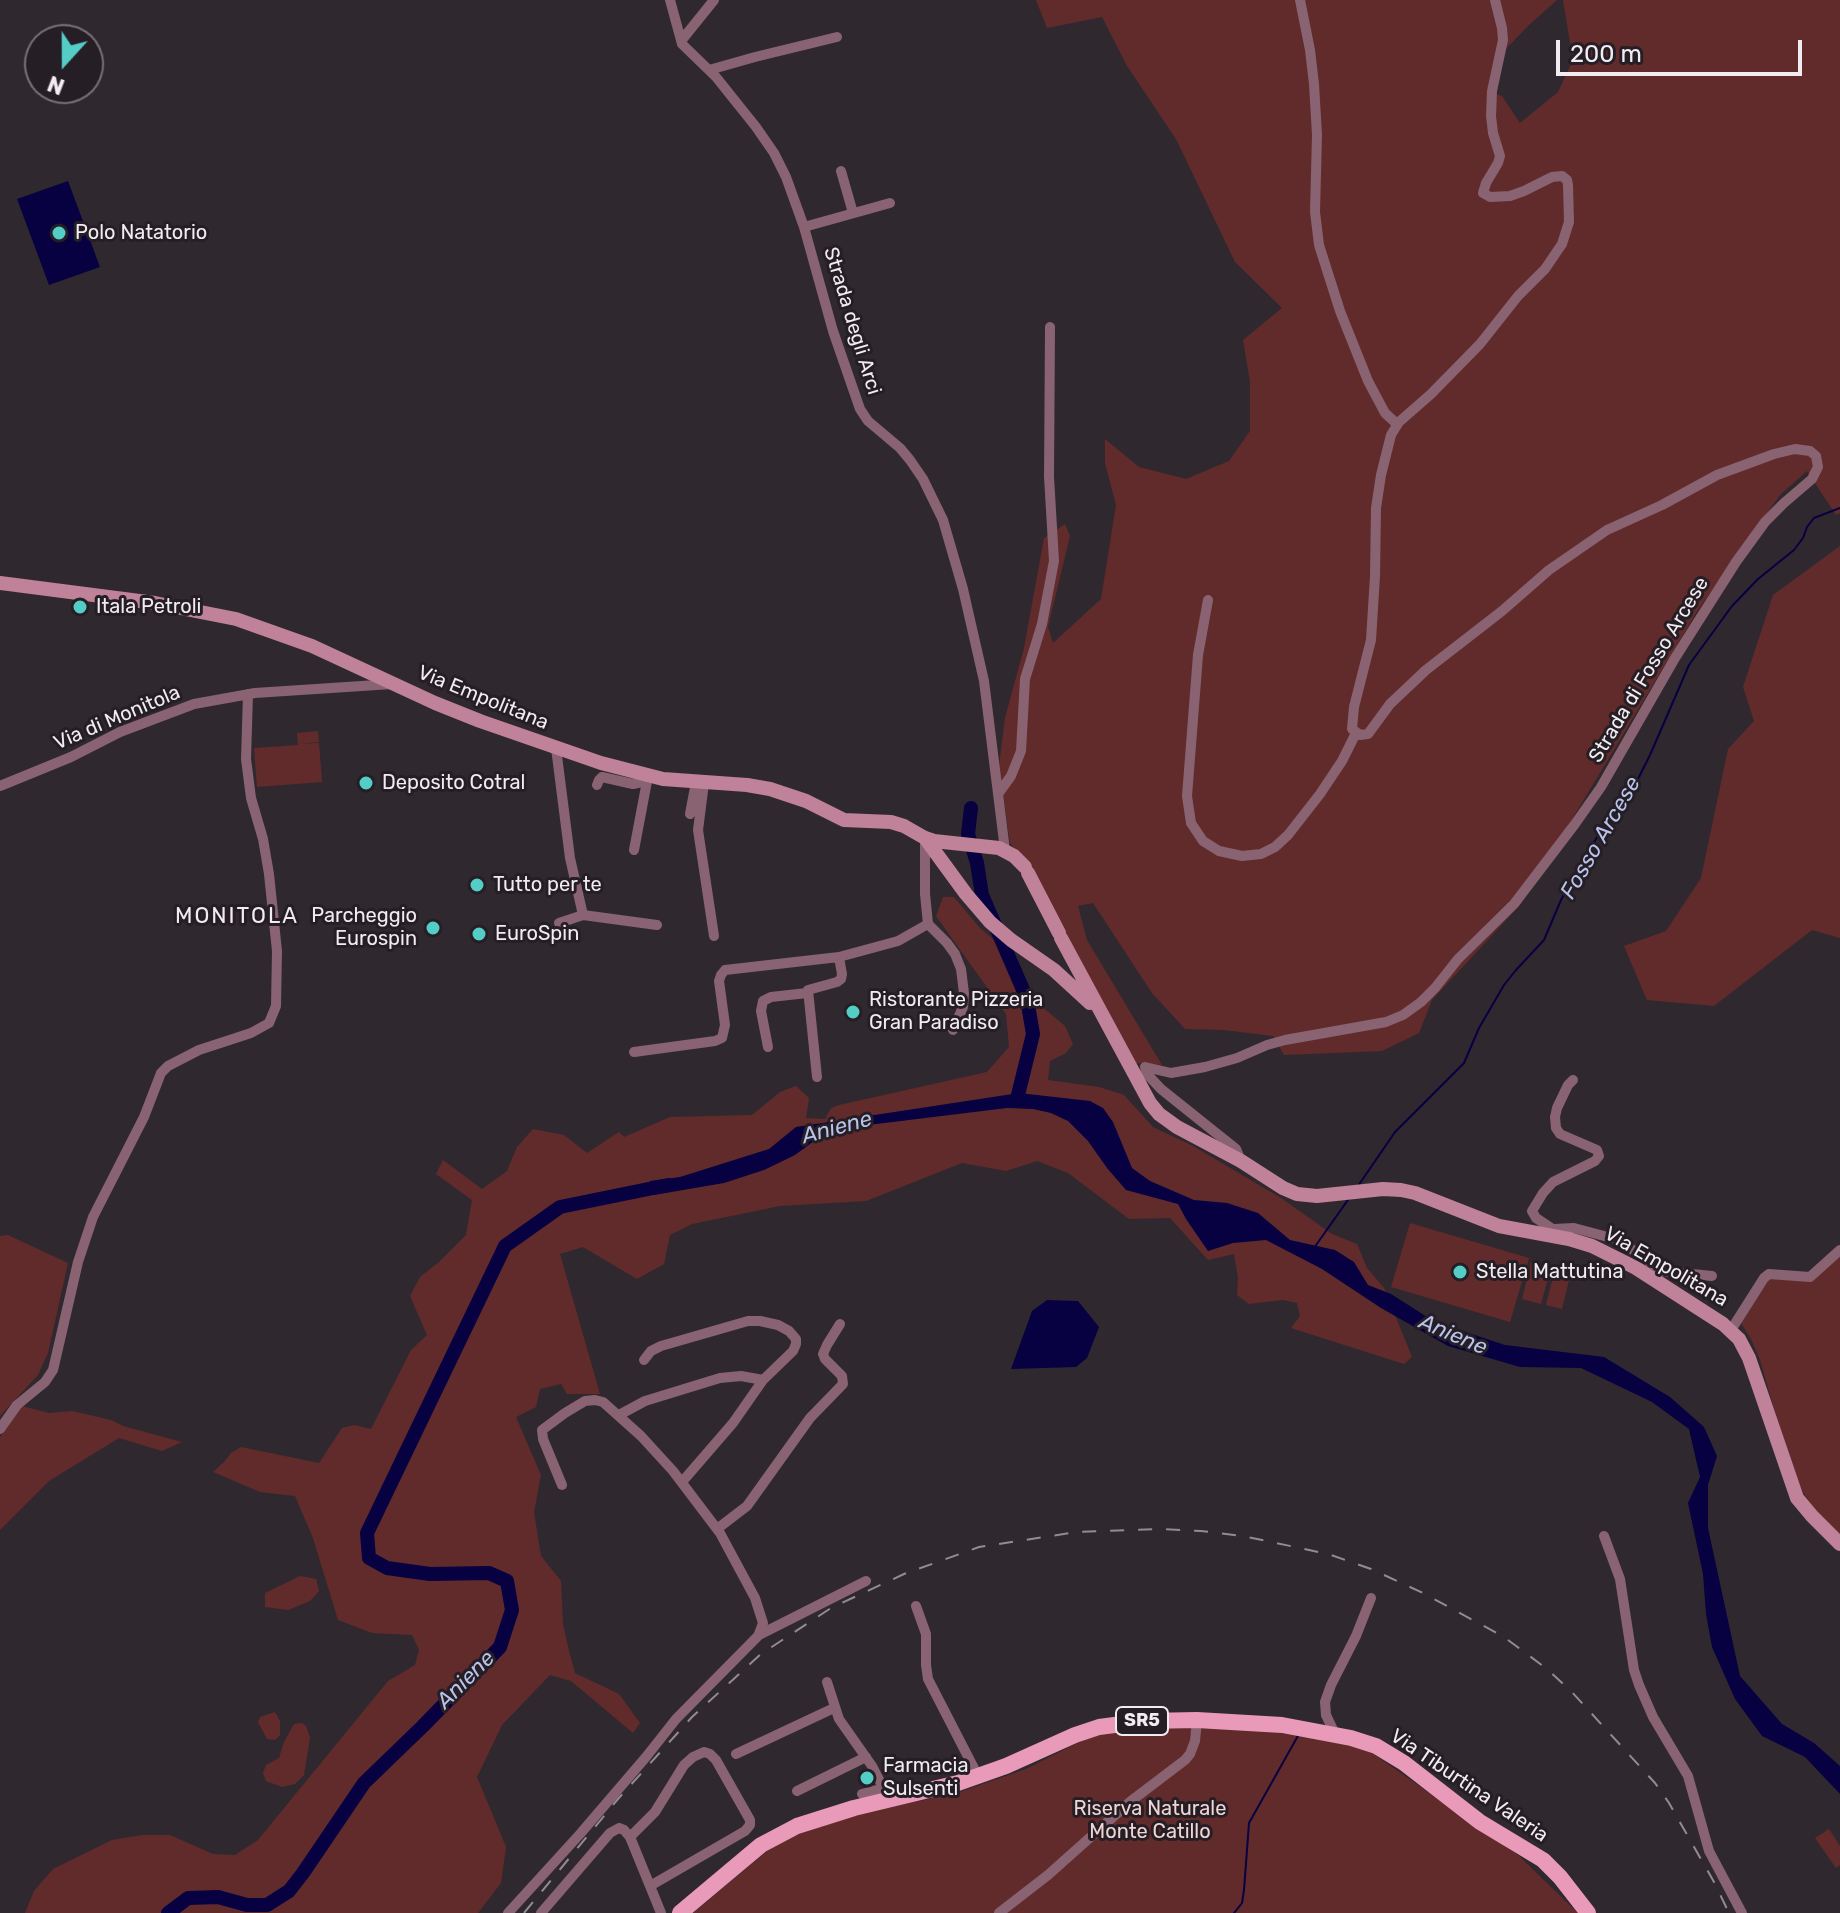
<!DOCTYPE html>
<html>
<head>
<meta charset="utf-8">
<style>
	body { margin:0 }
	#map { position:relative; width:1840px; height:1913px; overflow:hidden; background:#30282f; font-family:Rubik,sans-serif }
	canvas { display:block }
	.north { position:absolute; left:24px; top:24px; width:80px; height:80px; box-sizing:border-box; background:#261e25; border:2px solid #777077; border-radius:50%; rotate:201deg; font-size:22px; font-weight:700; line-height:32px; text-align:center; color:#f1ecf1 }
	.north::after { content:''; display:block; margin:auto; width:28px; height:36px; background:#54cdc7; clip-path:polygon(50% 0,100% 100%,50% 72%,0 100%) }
	.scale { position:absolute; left:1556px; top:40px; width:246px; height:36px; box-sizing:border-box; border:4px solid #f1ecf1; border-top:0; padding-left:10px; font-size:24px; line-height:28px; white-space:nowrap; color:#f1ecf1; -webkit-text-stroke:6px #261e25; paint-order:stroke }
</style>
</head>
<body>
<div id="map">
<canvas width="1840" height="1913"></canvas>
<div class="north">N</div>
<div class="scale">200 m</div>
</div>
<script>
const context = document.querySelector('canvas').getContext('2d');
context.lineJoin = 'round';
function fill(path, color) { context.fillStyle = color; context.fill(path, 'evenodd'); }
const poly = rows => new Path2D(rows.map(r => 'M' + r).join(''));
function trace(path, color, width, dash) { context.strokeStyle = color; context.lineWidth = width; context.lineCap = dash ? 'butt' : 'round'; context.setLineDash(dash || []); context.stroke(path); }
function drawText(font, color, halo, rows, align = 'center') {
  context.font = font + ' Rubik,sans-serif'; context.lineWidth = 6; context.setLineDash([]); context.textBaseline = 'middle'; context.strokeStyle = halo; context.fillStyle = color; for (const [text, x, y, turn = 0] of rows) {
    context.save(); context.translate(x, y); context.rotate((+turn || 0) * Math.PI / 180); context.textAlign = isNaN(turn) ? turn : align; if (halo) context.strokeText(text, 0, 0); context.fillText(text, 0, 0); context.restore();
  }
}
fill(poly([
	[1036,0,1557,0,1529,25,1494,61,1487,92,1502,96,1520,123,1558,92,1573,60,1563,0,1840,0,1840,513,1836,515,1807,471,1780,495,1698,610,1521,904,1432,1000,1419,1033,1382,1051,1284,1055,1273,1036,1224,1030,1185,1029,1152,993,1093,903,1078,906,1087,940,1162,1065,1134,1063,1025,861,1010,843,999,766,1005,718,1024,648,1044,538,1065,524,1070,536,1048,627,1053,643,1101,599,1116,505,1105,463,1105,439,1139,467,1186,479,1229,461,1250,431,1250,382,1243,340,1282,308,1235,262,1176,139,1127,66,1102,17,1047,28],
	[1840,546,1840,938,1812,930,1714,1006,1647,1000,1624,946,1666,931,1701,878,1728,749,1754,721,1743,687,1773,595],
	[318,731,319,742,300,744,319,743,322,782,257,787,254,748,298,745,297,733],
	[943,897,954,897,979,927,1004,949,1028,995,1065,1026,1073,1044,1066,1053,1050,1061,1048,1080,1099,1087,1124,1095,1153,1127,1193,1146,1281,1198,1332,1234,1357,1244,1367,1268,1384,1288,1412,1357,1404,1364,1291,1328,1300,1316,1297,1303,1283,1300,1249,1304,1237,1295,1238,1278,1234,1254,1208,1260,1170,1218,1129,1219,1068,1173,1037,1161,1006,1171,962,1163,866,1201,780,1206,692,1224,670,1235,664,1264,637,1279,583,1247,560,1254,600,1394,567,1394,561,1384,540,1389,536,1407,516,1417,541,1475,534,1512,541,1556,561,1581,563,1624,569,1651,575,1673,619,1694,640,1723,633,1733,571,1681,550,1675,502,1725,477,1777,506,1847,501,1883,478,1913,25,1913,34,1891,53,1869,112,1840,142,1835,170,1835,213,1854,235,1855,258,1840,388,1681,415,1665,419,1650,412,1635,372,1633,338,1620,313,1538,295,1496,260,1492,213,1472,224,1462,231,1453,241,1447,319,1463,342,1428,354,1425,371,1429,411,1350,427,1335,410,1296,420,1277,439,1262,466,1235,472,1200,436,1174,443,1160,482,1189,507,1171,517,1147,533,1129,564,1135,587,1153,619,1132,624,1137,670,1117,752,1115,780,1092,796,1086,809,1098,806,1118,825,1119,831,1108,839,1105,987,1072,1009,1047,1006,1014,936,916],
	[1410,1223,1529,1258,1510,1322,1391,1287],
	[8,1235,68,1263,48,1353,38,1375,0,1416,0,1236],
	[1840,1255,1840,1536,1818,1515,1803,1492,1789,1462,1760,1360,1751,1339,1741,1323,1772,1275,1812,1281],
	[1531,1262,1551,1267,1541,1304,1522,1299],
	[1555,1268,1571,1272,1562,1309,1546,1305],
	[22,1406,49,1413,72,1411,111,1420,123,1426,182,1442,162,1451,119,1438,49,1481,0,1530,0,1437],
	[300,1576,316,1579,319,1591,310,1601,288,1610,265,1607,265,1593],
	[275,1712,280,1721,280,1735,275,1740,267,1739,258,1722,260,1717],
	[302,1723,306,1726,310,1738,304,1775,295,1784,282,1787,266,1781,263,1773,266,1765,279,1758,284,1742,294,1724],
	[1156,1726,1242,1727,1362,1746,1518,1855,1578,1913,693,1913,779,1841,864,1812,954,1794,1026,1769,1099,1732],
	[1829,1829,1840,1846,1840,1865,1836,1868,1815,1838]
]), '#622b2b');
fill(poly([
	[68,181,100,267,49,285,17,199],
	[1019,1093,1090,1101,1103,1108,1113,1122,1132,1168,1150,1181,1194,1200,1227,1203,1258,1213,1290,1240,1335,1250,1354,1262,1368,1285,1391,1294,1435,1322,1505,1345,1604,1357,1670,1397,1704,1427,1717,1456,1708,1485,1708,1528,1740,1676,1782,1724,1814,1743,1840,1766,1840,1794,1805,1757,1762,1736,1735,1699,1712,1647,1706,1614,1703,1574,1688,1503,1700,1477,1689,1429,1652,1402,1581,1368,1520,1367,1448,1346,1381,1308,1322,1269,1266,1240,1233,1243,1208,1251,1186,1219,1178,1204,1126,1190,1107,1168,1088,1141,1068,1121,1051,1113,1033,1109,1007,1108,860,1126,818,1138,795,1155,764,1170,724,1183,654,1195,650,1188,650,1181,680,1177,769,1149,796,1127],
	[1047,1300,1078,1301,1099,1327,1087,1358,1076,1367,1011,1369,1032,1311]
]), '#070041');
trace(poly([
	[1358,1186,1395,1132,1464,1063,1479,1028,1504,985,1516,970,1544,940,1561,900,1581,863,1599,834,1625,805,1650,755,1689,665,1732,606,1758,579,1794,550,1803,538,1807,527,1814,518,1840,508],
	[1314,1248,1350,1197],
	[1234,1913,1242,1903,1244,1890,1249,1823,1299,1734]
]), '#070041', 2);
trace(poly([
	[971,808,968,834,977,863,982,895,1027,999,1033,1034,1017,1099],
	[168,1913,188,1898,218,1897,247,1905,267,1905,289,1891,303,1873,364,1783,423,1726,500,1647,512,1610,507,1581,489,1573,430,1574,387,1568,369,1558,367,1533,505,1246,560,1207,668,1185]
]), '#070041', 14);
trace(poly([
	[670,0,682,44,716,77,756,127,774,153,786,177,804,227,833,331,860,409,868,421,900,448,910,460,923,479,943,520,963,589,984,681,1005,850],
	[1300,0,1310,50,1314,84,1317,135,1315,212,1319,245,1340,311,1368,381,1385,413,1397,424],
	[681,41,714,0],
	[709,70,755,57,837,37],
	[841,171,853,213],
	[804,227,890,203],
	[1208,600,1198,655,1187,796,1191,823,1203,841,1219,851,1242,856,1261,854,1275,847,1288,835,1320,794,1342,761,1356,733],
	[556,748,570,858,583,915],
	[704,783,698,830,714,936],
	[597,785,599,780,602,777,633,784,647,781],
	[0,786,71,757,120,732,194,704,255,693,392,684],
	[998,794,1011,776,1021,751,1025,679,1042,624,1054,561,1049,477,1050,327],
	[690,814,696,782],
	[634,850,648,776],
	[559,923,583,915,657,925],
	[928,924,947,943,955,954,961,969,964,993,963,1007,953,1030],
	[768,1047,761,1011,763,1001,771,997,807,993],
	[634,1052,715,1041,722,1038,725,1025,719,981,721,975,725,970,839,957],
	[817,1077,808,990,837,982,841,979,842,974,839,957,898,941,928,924,925,894,925,838],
	[1241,1161,1236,1149,1161,1089,1146,1073,1145,1067,1171,1073,1205,1067,1237,1058,1267,1045,1285,1040,1386,1022,1403,1015,1421,1002,1435,988,1458,959,1514,904,1575,824,1601,787,1675,658,1736,562,1765,522,1784,503,1812,479,1818,467,1816,456,1810,451,1795,449,1774,454,1717,475,1662,505,1607,530,1549,570,1502,611,1426,670,1390,704,1368,734,1360,735,1352,729,1354,707,1371,640,1375,576,1376,508,1381,475,1391,435,1399,422,1431,394,1480,344,1518,296,1545,269,1562,244,1569,222,1568,185,1567,180,1562,176,1552,177,1524,191,1510,196,1490,197,1483,193,1486,183,1498,163,1500,156,1493,133,1491,116,1492,91,1503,40,1502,28,1495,0],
	[1554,1229,1574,1228,1619,1240,1662,1271,1712,1276],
	[1563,1236,1536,1218,1532,1211,1543,1193,1553,1182,1595,1161,1599,1156,1597,1150,1560,1134,1556,1128,1555,1117,1557,1108,1568,1085,1573,1080],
	[1731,1330,1764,1278,1769,1274,1810,1277,1840,1250],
	[644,1360,651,1351,661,1346,748,1321,760,1321,778,1325,789,1331,796,1339,796,1344,793,1351,763,1380,733,1423,682,1482],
	[619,1415,645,1401,720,1378,741,1376,763,1380],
	[0,1429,17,1405,45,1382,53,1370,78,1262,93,1217,144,1117,161,1073,168,1066,199,1050,251,1033,269,1023,276,1006,277,951,269,874,263,839,251,798,246,759,248,694],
	[562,1485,543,1439,542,1430,565,1413,585,1401,595,1400,603,1402,641,1436,673,1471,720,1533,755,1598,763,1623,759,1634],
	[717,1529,747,1506,810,1418,843,1384,842,1376,825,1359,823,1354,827,1345,840,1324],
	[1604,1536,1620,1579,1634,1670,1639,1685,1653,1717,1688,1776,1709,1851,1742,1913],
	[916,1606,926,1634,926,1665,928,1679,978,1776],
	[827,1682,839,1719,872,1766,889,1799],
	[1335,1734,1326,1715,1325,1702,1331,1685,1356,1636,1371,1598],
	[736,1754,834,1708],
	[797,1791,866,1757],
	[862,1794,884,1788],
	[630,1837,655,1812,684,1765,693,1757,704,1752,710,1754,716,1760,750,1820,750,1825,745,1831,650,1886],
	[508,1913,580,1834,646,1757,676,1719,759,1635,866,1581],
	[541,1913,610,1833,619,1828,624,1830,630,1837,661,1913],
	[999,1913,1048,1875,1131,1801,1185,1760,1190,1754,1195,1741,1197,1720]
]), '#896371', 10);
trace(poly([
	[0,583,155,603,236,619,312,646,435,703,480,721,601,763,663,779,747,785,770,789,806,801,844,820,891,822,904,826,925,838,934,841,999,848,1014,856,1025,867],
	[925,838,966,894,990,922,1011,940,1054,970,1090,1003],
	[1028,873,1059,933],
	[1061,938,1150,1103,1159,1114,1177,1127,1241,1161,1283,1188,1297,1194,1317,1196,1383,1189,1401,1190,1415,1193,1499,1226,1569,1239,1592,1246,1636,1268,1723,1324,1739,1339,1749,1358,1797,1498,1812,1516,1840,1544]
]), '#bf8299', 14);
trace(poly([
	[680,1913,761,1845,797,1826,854,1808,958,1783,1006,1766,1075,1735,1099,1727,1145,1721,1197,1720,1282,1725,1351,1738,1376,1746,1404,1763,1480,1822,1543,1860,1560,1877,1588,1913]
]), '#e89ab8', 16);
trace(poly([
	[524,1913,618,1799,692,1717,761,1654,831,1608,904,1574,979,1547,1077,1532,1162,1529,1201,1531,1243,1536,1328,1554,1371,1569,1423,1593,1504,1637,1547,1669,1571,1691,1655,1783,1669,1803,1714,1882,1729,1913]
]), '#928c92', 2, [14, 14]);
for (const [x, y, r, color] of [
	[59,233,8,"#54cdc7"],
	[80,607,8,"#54cdc7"],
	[366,783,8,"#54cdc7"],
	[477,885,8,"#54cdc7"],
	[433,928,8,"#54cdc7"],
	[479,934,8,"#54cdc7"],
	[853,1012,8,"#54cdc7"],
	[1460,1272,8,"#54cdc7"],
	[867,1778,8,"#54cdc7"]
]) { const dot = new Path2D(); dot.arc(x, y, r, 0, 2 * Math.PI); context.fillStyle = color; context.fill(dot); trace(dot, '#261e25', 3); }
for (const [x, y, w] of [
	[1142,1721,52]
]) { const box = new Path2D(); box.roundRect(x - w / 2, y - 14, w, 28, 6); context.fillStyle = '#261e25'; context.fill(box); trace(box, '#f1ecf1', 2); }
drawText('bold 18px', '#f1ecf1', null, [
	["SR5",1142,1721]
]);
drawText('20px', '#f1ecf1', '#261e25', [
	["Polo Natatorio",75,233],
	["Itala Petroli",96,607],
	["Deposito Cotral",382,783],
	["Tutto per te",493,885],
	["Parcheggio",417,916,"right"],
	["Eurospin",417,939,"right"],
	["EuroSpin",495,934],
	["Ristorante Pizzeria",869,1000],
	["Gran Paradiso",869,1023],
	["Stella Mattutina",1476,1272],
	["Farmacia",883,1766],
	["Sulsenti",883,1789]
], 'left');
drawText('20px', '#f1ecf1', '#261e25', [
	["Strada degli Arci",852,321,73],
	["Strada di Fosso Arcese",1649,670,-59],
	["Via Empolitana",483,698,22],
	["Via di Monitola",117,718,-23],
	["Via Empolitana",1666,1267,30],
	["Via Tiburtina Valeria",1469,1786,34]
]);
drawText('20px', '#efd5d3', '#261e25', [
	["Riserva Naturale",1150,1809],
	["Monte Catillo",1150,1832]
]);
drawText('italic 22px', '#b8c3ec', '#261e25', [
	["Fosso Arcese",1601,838,-60],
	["Aniene",837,1128,-15],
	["Aniene",1453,1335,23],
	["Aniene",466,1680,-45]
]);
context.letterSpacing = '2px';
drawText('22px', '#f1ecf1', '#261e25', [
	["MONITOLA",237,917]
]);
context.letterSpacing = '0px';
</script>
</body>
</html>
